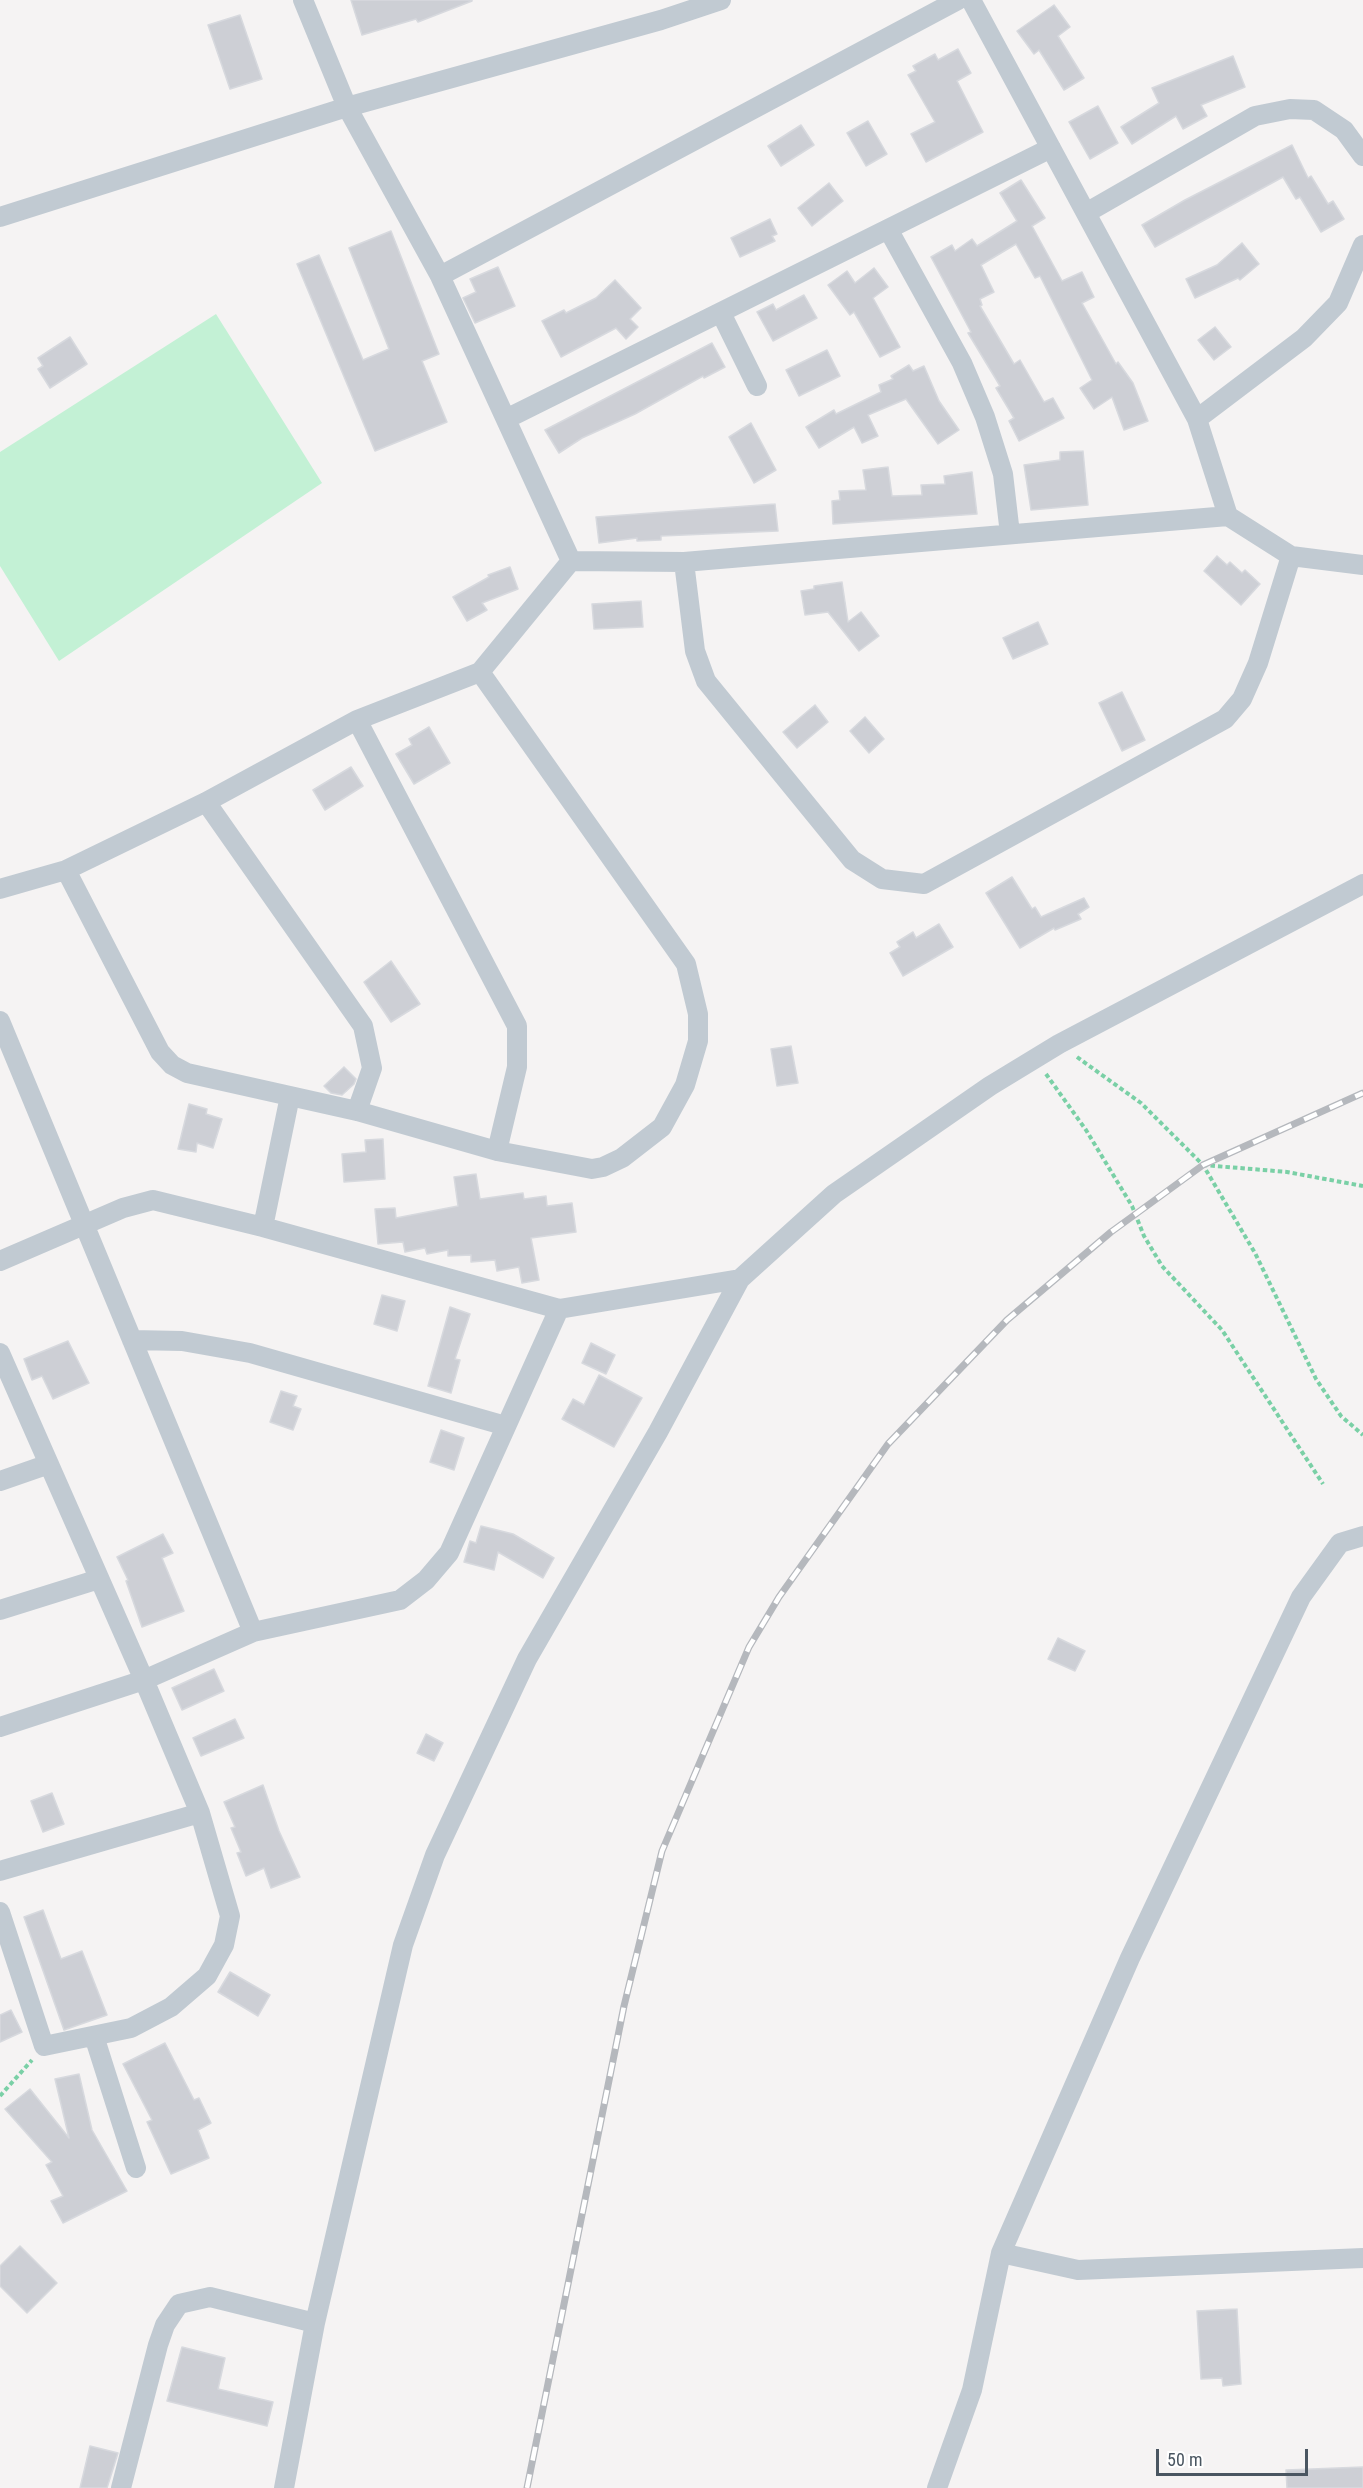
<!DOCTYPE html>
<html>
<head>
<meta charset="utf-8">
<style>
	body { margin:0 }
	#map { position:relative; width:1363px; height:2488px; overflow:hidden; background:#f5f3f3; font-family:"Roboto Condensed",sans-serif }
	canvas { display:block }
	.scale { position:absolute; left:1156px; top:2449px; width:152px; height:27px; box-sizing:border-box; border:3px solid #4a5661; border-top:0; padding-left:8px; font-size:18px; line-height:21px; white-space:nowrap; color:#4a5661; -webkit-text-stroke:4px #fff; paint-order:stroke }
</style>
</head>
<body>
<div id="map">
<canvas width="1363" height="2488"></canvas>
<div class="scale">50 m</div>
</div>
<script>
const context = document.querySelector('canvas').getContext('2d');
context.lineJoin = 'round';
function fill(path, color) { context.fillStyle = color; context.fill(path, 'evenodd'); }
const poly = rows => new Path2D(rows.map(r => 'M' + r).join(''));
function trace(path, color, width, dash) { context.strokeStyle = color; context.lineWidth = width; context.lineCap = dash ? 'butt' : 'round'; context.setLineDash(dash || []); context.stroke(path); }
fill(poly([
	[216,314,322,483,59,661,0,566,0,452]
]), '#c3f1d5');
const building = poly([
	[351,0,472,0,472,1,418,22,416,19,362,35,351,0],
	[1054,5,1070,27,1058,36,1084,78,1064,90,1039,50,1034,54,1017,31,1054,5],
	[240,15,262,79,230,89,208,25,240,15],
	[958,49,971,73,957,81,983,132,926,162,911,134,935,122,908,75,916,71,913,66,935,54,938,60,958,49],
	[1233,56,1245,87,1201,105,1207,116,1183,129,1176,116,1132,144,1121,127,1159,103,1152,88,1233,56],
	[1098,106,1118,143,1090,159,1069,122,1098,106],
	[868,121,887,154,866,166,847,133,868,121],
	[801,125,814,145,781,166,768,146,801,125],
	[1292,145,1308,178,1311,176,1328,204,1333,201,1344,219,1321,232,1300,197,1296,199,1283,177,1155,247,1142,225,1185,200,1292,145],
	[1021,180,1045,218,1032,226,1062,281,1082,272,1094,297,1082,303,1116,364,1118,362,1133,383,1148,421,1124,430,1112,397,1094,409,1080,388,1092,380,1040,276,1035,278,1016,244,981,265,994,292,980,299,982,305,980,306,1014,364,1020,360,1044,402,1053,398,1064,418,1019,441,1009,421,1014,418,996,388,1000,386,968,333,971,332,931,257,952,245,955,251,972,239,977,246,1017,221,1000,193,1021,180],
	[829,183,843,201,812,226,798,208,829,183],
	[770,219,777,234,772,236,775,241,740,257,731,238,770,219],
	[391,231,439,354,422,361,447,422,375,451,297,264,319,255,363,360,389,349,349,248,391,231],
	[1242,243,1259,264,1240,280,1238,278,1195,298,1186,279,1217,265,1242,243],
	[498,267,515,306,475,323,463,298,476,292,470,279,498,267],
	[874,268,888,287,873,298,900,347,880,357,854,312,850,315,828,285,847,271,855,283,874,268],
	[615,280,641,308,630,319,638,327,626,339,616,328,561,357,542,321,564,310,566,313,596,298,615,280],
	[804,295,817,318,773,341,757,312,773,304,776,310,804,295],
	[1215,327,1231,347,1214,360,1198,340,1215,327],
	[70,337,87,364,50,388,38,369,43,366,38,358,70,337],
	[712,343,725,367,704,378,703,376,635,414,582,438,559,453,545,430,712,343],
	[827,350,840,376,799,396,786,370,827,350],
	[909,365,913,371,924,366,939,401,959,430,938,444,906,399,868,415,878,436,862,443,854,427,819,448,806,427,834,410,836,414,881,392,879,385,893,379,891,376,909,365],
	[751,423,776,470,754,483,729,437,751,423],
	[1083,451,1088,505,1031,510,1024,465,1060,460,1060,452,1083,451],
	[888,467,892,496,922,495,921,485,945,484,944,476,972,472,977,514,833,524,832,501,840,500,839,491,866,490,863,470,888,467],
	[775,504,778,531,661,536,661,540,637,541,637,538,599,543,596,517,775,504],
	[1217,556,1227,565,1230,562,1242,573,1245,570,1260,584,1241,605,1204,571,1217,556],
	[510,567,518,589,482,603,487,610,467,621,453,597,489,577,488,575,510,567],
	[842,582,848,622,861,612,879,636,859,651,828,612,805,615,801,591,814,589,814,586,842,582],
	[641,601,643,627,594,629,592,604,641,601],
	[1038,622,1048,644,1013,659,1003,638,1038,622],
	[1122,692,1145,740,1122,751,1099,703,1122,692],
	[815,705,828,722,797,748,783,732,815,705],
	[865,717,884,739,869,753,850,731,865,717],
	[429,727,450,763,414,784,396,754,412,745,409,739,429,727],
	[351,767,363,786,325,810,313,790,351,767],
	[1012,877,1032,909,1035,907,1041,917,1084,898,1089,907,1078,914,1081,919,1055,930,1054,928,1020,948,986,893,1012,877],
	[939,924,953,947,903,976,890,953,900,947,897,942,913,932,916,938,939,924],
	[391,961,420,1004,391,1022,364,982,391,961],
	[791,1046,798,1083,777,1086,771,1049,791,1046],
	[344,1067,356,1079,354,1084,342,1095,331,1093,324,1086,344,1067],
	[189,1104,207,1109,206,1114,222,1119,213,1148,197,1143,196,1152,178,1149,189,1104],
	[383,1139,385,1179,344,1182,342,1154,366,1152,365,1140,383,1139],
	[476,1174,480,1199,523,1193,524,1199,546,1196,547,1206,572,1203,576,1232,531,1238,539,1280,522,1283,519,1267,497,1271,495,1260,471,1262,471,1255,448,1256,448,1250,427,1254,425,1248,405,1252,403,1242,378,1244,375,1209,395,1208,396,1218,458,1206,454,1177,476,1174],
	[382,1295,405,1301,397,1331,374,1324,382,1295],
	[450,1307,470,1314,455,1359,460,1360,451,1393,428,1386,450,1307],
	[68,1341,89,1383,53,1399,42,1376,32,1380,24,1359,68,1341],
	[591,1343,615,1355,606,1374,582,1363,591,1343],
	[599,1375,642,1398,614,1447,562,1419,573,1399,584,1405,599,1375],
	[281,1391,297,1396,293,1406,301,1409,293,1430,270,1422,281,1391],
	[441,1430,464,1438,454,1470,430,1462,441,1430],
	[481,1526,513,1534,554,1558,543,1578,498,1552,494,1570,464,1562,470,1541,476,1543,481,1526],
	[163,1534,173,1553,162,1558,184,1611,142,1627,126,1581,128,1580,117,1557,163,1534],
	[1058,1638,1085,1651,1075,1671,1048,1659,1058,1638],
	[214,1669,224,1691,182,1710,172,1688,214,1669],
	[235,1719,244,1738,201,1756,193,1738,235,1719],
	[426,1734,443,1743,434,1761,417,1753,426,1734],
	[263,1785,279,1831,300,1877,271,1888,264,1868,246,1876,237,1853,241,1852,231,1828,235,1827,224,1802,263,1785],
	[52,1793,64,1824,43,1832,31,1801,52,1793],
	[43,1910,61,1959,82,1951,107,2015,64,2030,24,1917,43,1910],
	[230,1972,270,1995,258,2016,218,1992,230,1972],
	[11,2010,22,2032,0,2042,0,2015,11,2010],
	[165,2043,194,2100,199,2098,211,2123,198,2130,209,2158,171,2174,147,2122,152,2120,123,2064,165,2043],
	[79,2074,92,2130,127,2191,63,2223,51,2201,63,2196,46,2165,52,2162,5,2109,30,2089,69,2138,55,2079,79,2074],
	[20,2246,57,2283,27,2313,0,2286,0,2266,20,2246],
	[1237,2309,1241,2384,1223,2386,1222,2378,1201,2379,1197,2311,1237,2309],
	[182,2347,225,2358,218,2389,273,2402,267,2426,167,2401,182,2347],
	[90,2446,118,2453,107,2488,80,2488,90,2446],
	[1363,2467,1363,2488,1287,2488,1286,2470,1363,2467]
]);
fill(building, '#cdcfd5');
trace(building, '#d7d9de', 1.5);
trace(poly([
	[1077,1057,1141,1103,1203,1165,1255,1253,1316,1379,1341,1416,1363,1435],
	[1046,1074,1086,1130,1132,1206,1144,1236,1162,1266,1222,1330,1323,1484],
	[1203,1165,1287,1172,1363,1186],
	[0,2096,32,2060]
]), '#7ad0a6', 4, [4.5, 3]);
trace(poly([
	[971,0,1197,419,1228,516],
	[1086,213,1255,116,1290,109,1314,110,1344,130,1363,156],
	[0,217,347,107,661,20,721,0],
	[888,229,962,363,985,417,1003,474,1010,534],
	[440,276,958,0],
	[721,313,757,386],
	[506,419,1051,148],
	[1197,419,1304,338,1338,303,1363,245],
	[571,561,684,562,1228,516,1291,556,1363,565],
	[684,562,695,651,706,681,852,860,882,879,924,884,1225,719,1242,699,1258,663,1291,556],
	[357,720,517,1026,517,1067,497,1151],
	[206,802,363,1026,372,1068,357,1111],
	[66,870,160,1052,172,1065,187,1073,357,1111,497,1151,592,1169,603,1167,622,1158,662,1127,685,1085,698,1041,698,1014,686,964,480,672],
	[0,889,66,870,206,802,357,720,480,672,571,561,440,276,347,107,303,0],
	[0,1021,253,1632],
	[263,1227,290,1096],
	[0,1261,123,1208,153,1200,263,1227,559,1309,449,1553,426,1580,400,1600,253,1632,144,1680,0,1353],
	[559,1309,740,1279],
	[132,1340,182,1341,250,1353,506,1426],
	[0,1481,49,1464],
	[0,1610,99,1579],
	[0,1727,144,1680,200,1813,230,1916,224,1945,207,1976,171,2007,131,2028,44,2046,0,1912],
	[0,1871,200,1813],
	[94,2036,136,2168],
	[1001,2253,1078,2270,1363,2258],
	[121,2488,158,2345,165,2325,179,2304,210,2297,315,2323],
	[284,2488,315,2323,403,1945,435,1855,527,1659,658,1432,740,1279,834,1194,990,1086,1059,1044,1363,884],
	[937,2488,972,2390,1001,2253,1130,1958,1301,1597,1340,1543,1363,1536]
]), '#c1cad2', 20);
const rail = poly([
	[527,2488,624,2006,662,1851,749,1647,779,1597,888,1444,1007,1320,1111,1232,1203,1165,1363,1093]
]);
trace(rail, '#b5b8bd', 7);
trace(rail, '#fff', 4.5, [14]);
</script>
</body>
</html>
